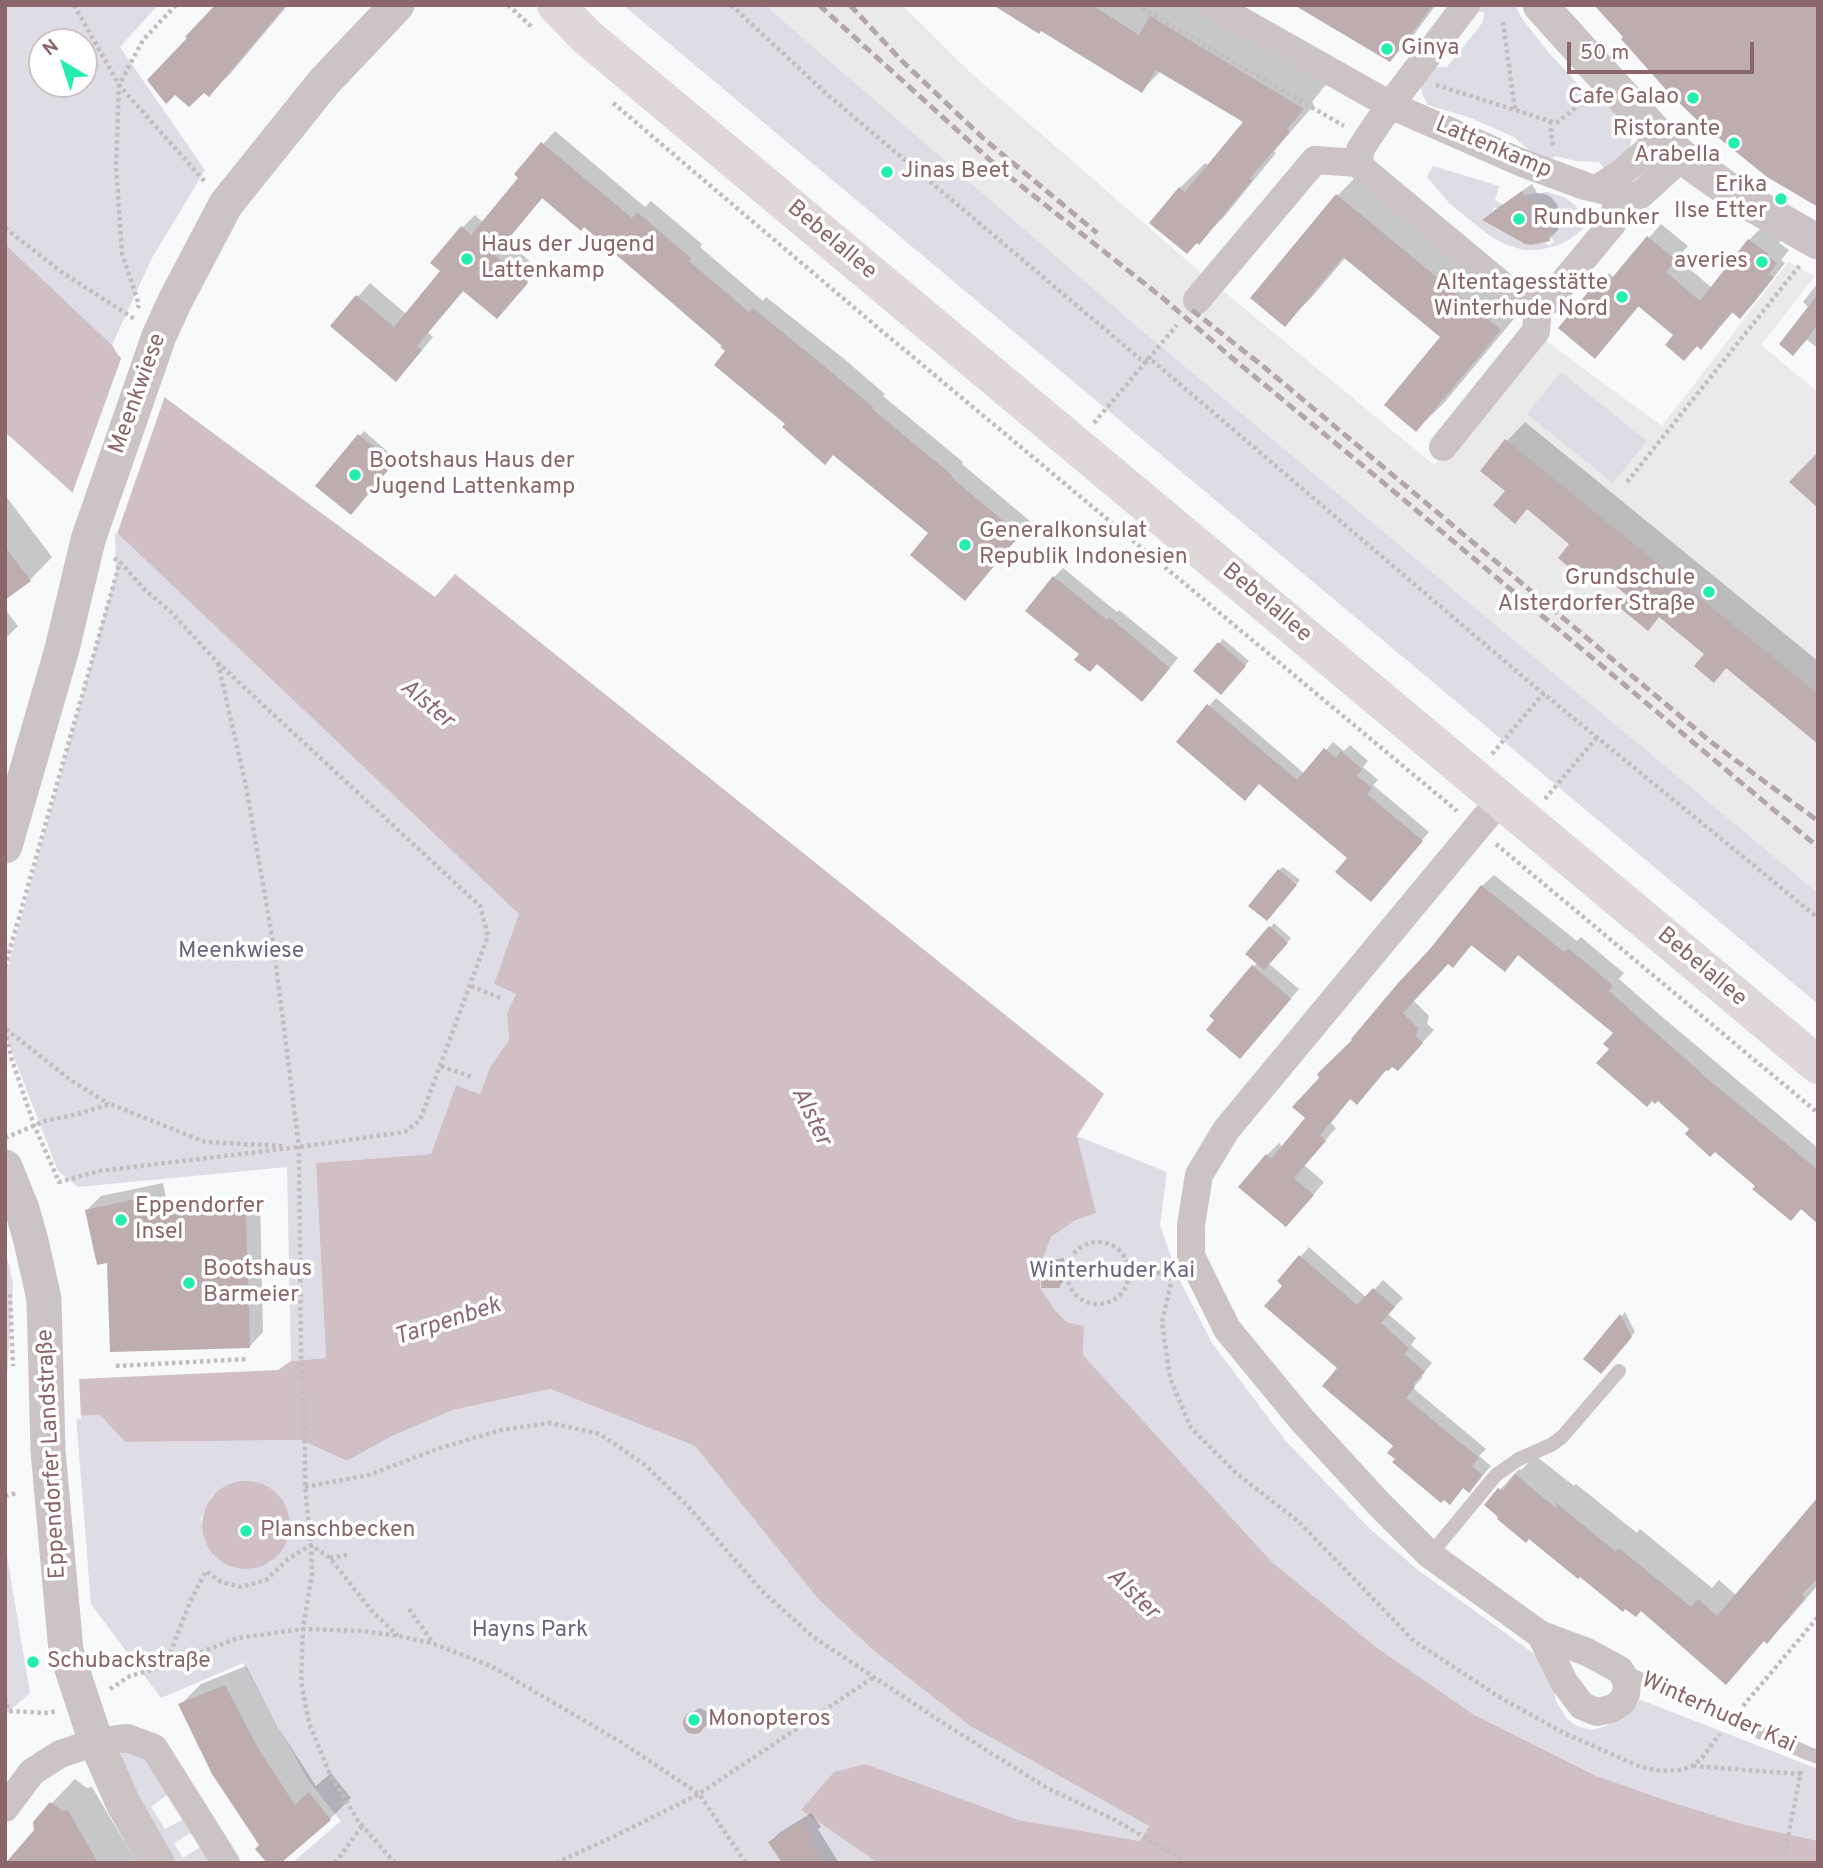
<!DOCTYPE html>
<html>
<head>
<meta charset="utf-8">
<style>
	body { margin:0 }
	#map { position:relative; width:1823px; height:1868px; overflow:hidden; background:#f8f9fa; font-family:Overpass,sans-serif }
	canvas { display:block }
	.frame { position:absolute; inset:0; border:7px solid #8b676b; pointer-events:none }
	.north { position:absolute; left:28px; top:28px; width:70px; height:70px; box-sizing:border-box; background:#fff; border:2px solid #d1c2c4; border-radius:50%; rotate:321deg; font-size:19px; font-weight:700; line-height:28px; text-align:center; color:#8b676b }
	.north::after { content:''; display:block; margin:auto; width:24px; height:32px; background:#23eead; clip-path:polygon(50% 0,100% 100%,50% 72%,0 100%) }
	.scale { position:absolute; left:1567px; top:42px; width:187px; height:32px; box-sizing:border-box; border:4px solid #8b676b; border-top:0; padding-left:9px; font-size:21px; line-height:24px; white-space:nowrap; color:#8b676b; -webkit-text-stroke:5px #fff; paint-order:stroke }
</style>
</head>
<body>
<div id="map">
<canvas width="1823" height="1868"></canvas>
<div class="frame"></div>
<div class="north">N</div>
<div class="scale">50 m</div>
</div>
<script>
const context = document.querySelector('canvas').getContext('2d');
context.lineJoin = 'round';
function fill(path, color) { context.fillStyle = color; context.fill(path, 'evenodd'); }
const poly = rows => new Path2D(rows.map(r => 'M' + r).join(''));
function trace(path, color, width, dash) { context.strokeStyle = color; context.lineWidth = width; context.lineCap = dash ? 'butt' : 'round'; context.setLineDash(dash || []); context.stroke(path); }
function drawText(font, color, halo, rows, align = 'center') {
  context.font = font + ' Overpass,sans-serif'; context.lineWidth = 7; context.setLineDash([]); context.textBaseline = 'middle'; context.strokeStyle = halo; context.fillStyle = color; for (const [text, x, y, turn = 0] of rows) {
    context.save(); context.translate(x, y); context.rotate((+turn || 0) * Math.PI / 180); context.textAlign = isNaN(turn) ? turn : align; if (halo) context.strokeText(text, 0, 0); context.fillText(text, 0, 0); context.restore();
  }
}
fill(poly([
	[765,5,902,5,971,73,1199,271,1434,465,1543,339,1662,426,1788,262,1815,276,1761,345,1818,392,1818,893,1140,329]
]), '#ebeaeb');
fill(poly([
	[5,5,158,5,120,47,205,170,152,258,112,345,5,244],
	[42,42,84,42,84,84,42,84],
	[623,5,765,5,1140,329,1818,893,1818,1004],
	[1480,5,1515,5,1523,20,1549,53,1586,93,1620,114,1629,126,1631,141,1630,148,1605,170,1599,162,1576,161,1555,156,1548,162,1531,152,1514,137,1471,118,1428,105,1422,94,1421,85,1428,67,1447,67,1483,22,1484,12,1476,12,1472,8],
	[1433,166,1499,186,1495,200,1503,205,1501,210,1494,207,1487,223,1525,244,1531,245,1544,241,1549,246,1554,241,1550,236,1549,216,1542,206,1535,202,1528,201,1525,195,1547,192,1564,197,1575,205,1584,217,1584,228,1572,238,1559,245,1539,250,1523,250,1505,244,1490,236,1450,204,1427,177],
	[1561,372,1647,441,1613,483,1527,414],
	[115,531,520,914,494,984,517,994,507,1013,509,1040,490,1067,480,1094,456,1085,431,1154,316,1163,326,1358,291,1361,287,1167,78,1187,58,1171,5,1034,5,977,116,573],
	[1077,1136,1167,1172,1160,1225,1178,1277,1212,1343,1285,1440,1370,1529,1418,1570,1544,1661,1550,1669,1556,1701,1566,1718,1577,1726,1592,1730,1606,1726,1635,1702,1641,1700,1818,1769,1818,1841,1742,1824,1668,1801,1594,1775,1473,1714,1376,1647,1272,1562,1083,1355,1084,1326,1067,1322,1056,1311,1040,1288,1041,1265,1051,1237,1076,1220,1095,1213],
	[5,1248,13,1283,5,1412],
	[550,1389,695,1446,819,1600,873,1650,970,1726,1149,1826,1140,1841,1019,1820,866,1764,801,1810,878,1863,292,1863,341,1821,308,1780,243,1663,161,1698,91,1604,76,1416,100,1415,125,1442,301,1440,347,1461,390,1437,453,1410],
	[212,1495,290,1519,286,1544,270,1563,205,1543,201,1518],
	[5,1544,30,1693,5,1715],
	[130,1747,139,1750,167,1795,151,1807,165,1829,182,1820,191,1833,174,1843,183,1858,200,1847,209,1859,204,1863,170,1863,118,1756]
]), '#dedde6');
fill(poly([
	[5,244,112,345,118,355,167,399,435,597,455,574,1104,1094,1077,1136,1096,1213,1076,1220,1051,1237,1041,1265,1040,1288,1056,1311,1067,1322,1084,1326,1083,1355,1272,1562,1376,1647,1473,1714,1594,1775,1668,1801,1742,1824,1818,1841,1818,1863,878,1863,801,1810,834,1772,866,1764,1019,1820,1140,1841,1149,1826,970,1726,873,1650,819,1600,695,1446,550,1389,453,1410,390,1437,347,1461,301,1440,125,1442,100,1415,76,1416,79,1379,278,1370,291,1361,326,1358,316,1163,431,1154,456,1085,480,1094,490,1067,509,1040,507,1013,516,994,494,984,519,914,115,531,5,432],
	'202 1525a44 44 0 1 1 88 0a44 44 0 1 1-88 0Z'
]), '#d0bfc5');
fill(poly([
	[122,356,165,396,117,534,72,494],
	[5,1371,79,1375,81,1419,74,1418,73,1413,5,1422]
]), '#f8f9fa');
fill(poly([
	[216,5,288,5,231,73,209,95,204,90,175,92,189,38],
	[1004,5,1158,5,1161,7,1163,5,1200,5,1328,82,1312,102,1314,105,1274,151,1276,153,1224,217,1198,242,1180,188,1205,163,1209,166,1246,121,1161,71,1142,90],
	[1298,5,1436,5,1409,41,1390,60],
	[555,131,645,207,651,201,702,244,700,247,763,301,766,297,843,358,885,394,883,396,963,462,962,464,1031,522,977,586,930,533,834,453,787,424,724,346,584,225,543,197,506,241,539,269,497,317,464,290,428,332,433,337,408,367,332,326,370,283,406,314,442,271,462,228,475,215,484,223,521,178,516,174],
	[1365,168,1528,302,1444,403,1416,430,1443,337,1346,257,1312,297,1285,324,1253,298,1338,195],
	[1532,184,1537,193,1545,194,1551,197,1558,206,1558,230,1549,239,1485,220,1493,211],
	[1661,224,1688,246,1677,258,1712,288,1749,240,1762,227,1781,240,1779,243,1789,250,1781,260,1785,263,1753,304,1740,317,1734,311,1701,348,1676,335,1640,305,1608,343,1595,356,1561,328,1596,286,1609,273,1614,278],
	[1818,283,1818,348,1807,340,1793,354,1809,308,1803,302],
	[1525,422,1818,661,1818,741,1727,667,1706,653,1660,616,1648,628,1630,596,1572,544,1528,508,1515,521,1507,491,1507,441],
	[364,431,396,459,354,509,318,485],
	[5,495,52,557,30,580,5,598],
	[1063,568,1117,612,1119,610,1178,658,1151,691,1098,663,1054,577],
	[5,609,18,626,5,639],
	[1223,639,1249,661,1221,692,1196,670],
	[1216,698,1305,774,1333,742,1344,751,1350,745,1368,761,1363,767,1378,780,1373,785,1429,832,1378,892,1349,858,1209,706],
	[1283,867,1300,880,1271,915,1279,870],
	[1494,875,1577,941,1581,937,1608,960,1624,973,1619,979,1660,1015,1818,1148,1818,1221,1802,1208,1791,1219,1758,1185,1692,1129,1611,1049,1615,1033,1519,954,1505,970,1473,944,1453,966,1448,962,1413,1000,1429,1016,1427,1024,1434,1030,1409,1057,1392,1065,1387,1069,1357,1103,1351,1098,1331,1123,1336,1128,1304,1165,1324,1182,1298,1213,1267,1155,1279,1143,1283,1147,1307,1118,1355,1040,1430,951,1482,886],
	[1274,923,1291,938,1268,963,1299,989,1249,1048,1253,967,1258,962,1248,953],
	[163,1183,167,1202,260,1199,263,1332,250,1346,109,1261,87,1210,101,1196],
	[1309,1247,1367,1298,1383,1280,1403,1298,1388,1314,1416,1338,1411,1345,1432,1363,1421,1376,1423,1377,1413,1388,1486,1449,1479,1456,1491,1466,1477,1482,1464,1487,1458,1494,1397,1459,1396,1446,1340,1368,1285,1286,1279,1281],
	[1064,1258,1063,1282,1059,1286,1044,1265,1048,1261],
	[1625,1312,1635,1332,1604,1368,1585,1358],
	[1536,1456,1574,1486,1576,1484,1637,1533,1640,1529,1712,1588,1719,1580,1737,1596,1818,1499,1818,1585,1787,1621,1767,1641,1765,1640,1726,1683,1642,1609,1580,1575,1486,1505,1519,1469,1521,1470],
	[246,1666,278,1727,316,1786,331,1773,351,1798,330,1819,262,1845,180,1705,201,1684],
	[699,1708,706,1711,709,1719,707,1725,702,1729,694,1733,687,1730,684,1724,687,1717],
	[75,1779,87,1788,92,1787,137,1863,5,1863,35,1830,35,1823,52,1803],
	[811,1813,821,1827,818,1829,839,1863,784,1863,770,1842,779,1833]
]), '#0003');
fill(poly([
	[215,5,286,5,209,97,204,93,189,107,175,95,166,104,147,80,187,38,185,37],
	[993,5,1092,5,1139,35,1150,16,1304,109,1287,129,1290,132,1250,178,1252,180,1199,245,1197,243,1187,254,1149,223,1179,187,1185,192,1243,122,1156,70,1142,93,1041,31,1039,34],
	[1294,5,1433,5,1390,62],
	[1594,5,1818,5,1818,207,1767,177,1699,122,1668,92,1621,39,1623,37],
	[541,142,632,218,637,212,691,258,689,261,749,312,753,308,830,371,874,408,872,409,952,475,951,477,1020,535,965,601,910,555,928,533,833,455,825,465,782,427,785,424,714,365,725,351,720,347,722,346,584,227,581,231,542,198,495,255,528,283,497,319,463,291,417,346,422,350,396,382,330,326,356,295,394,327,440,271,430,263,461,226,471,235,518,178,514,174],
	[1522,191,1528,201,1535,202,1542,206,1549,216,1550,241,1531,245,1525,244,1482,220],
	[1336,194,1501,330,1416,432,1384,405,1440,337,1343,257,1285,327,1250,298],
	[1647,236,1676,260,1666,272,1700,301,1748,239,1769,254,1767,256,1777,263,1769,274,1774,277,1740,319,1732,312,1701,350,1697,346,1684,361,1665,345,1673,335,1638,306,1595,359,1558,328,1594,285,1601,291],
	[1818,294,1818,325,1793,356,1779,344],
	[358,434,394,463,351,515,315,486],
	[1505,439,1818,694,1818,744,1726,668,1714,683,1694,666,1704,654,1659,617,1648,631,1619,607,1628,596,1597,572,1588,583,1558,558,1569,544,1527,509,1515,524,1493,505,1505,491,1480,471],
	[1818,452,1818,508,1789,482],
	[5,547,31,581,5,600],
	[1053,576,1107,620,1109,617,1170,668,1142,702,1097,664,1090,672,1074,660,1079,654,1025,611],
	[1218,642,1246,666,1221,695,1193,671],
	[1207,704,1297,780,1324,748,1336,758,1341,751,1362,769,1357,776,1372,788,1367,794,1423,841,1371,902,1335,872,1347,858,1259,784,1245,801,1176,742],
	[1278,869,1297,885,1267,921,1248,906],
	[1481,885,1564,952,1568,948,1596,971,1613,986,1609,991,1709,1080,1818,1170,1818,1224,1801,1209,1791,1221,1752,1189,1755,1186,1715,1152,1710,1157,1685,1134,1689,1129,1658,1101,1655,1104,1652,1101,1647,1107,1596,1063,1609,1049,1603,1044,1613,1033,1518,955,1505,972,1471,945,1453,968,1448,964,1403,1013,1418,1028,1416,1037,1423,1043,1398,1071,1392,1067,1388,1071,1386,1070,1357,1105,1350,1099,1320,1135,1326,1141,1294,1178,1314,1195,1286,1227,1238,1187,1266,1154,1271,1159,1305,1118,1292,1107,1319,1078,1317,1074,1352,1040,1351,1039,1399,982,1429,950],
	[1269,926,1288,943,1264,970,1245,954],
	[1252,965,1291,999,1240,1059,1206,1030,1214,1020,1209,1016],
	[150,1196,154,1215,246,1212,250,1348,110,1352,107,1263,97,1265,85,1210],
	[1299,1255,1357,1305,1373,1288,1395,1307,1381,1323,1409,1348,1404,1354,1425,1372,1413,1385,1415,1387,1406,1398,1479,1458,1472,1466,1483,1475,1469,1493,1463,1488,1450,1505,1444,1500,1441,1503,1392,1462,1395,1459,1387,1453,1393,1446,1322,1386,1337,1368,1264,1306,1282,1286,1277,1281],
	[1061,1261,1060,1288,1041,1288,1042,1264],
	[1620,1314,1632,1337,1601,1374,1583,1359],
	[1515,1474,1558,1510,1555,1502,1616,1552,1619,1548,1691,1607,1698,1599,1717,1616,1818,1497,1818,1577,1802,1595,1805,1598,1767,1644,1764,1641,1726,1685,1641,1611,1636,1617,1625,1609,1623,1612,1580,1577,1578,1579,1529,1539,1526,1543,1497,1519,1498,1517,1484,1505,1498,1488,1502,1491],
	[225,1685,258,1748,295,1805,309,1792,331,1820,281,1863,267,1863,255,1849,259,1845,212,1774,178,1704],
	'683 1723a11 11 0 1 1 22 0a11 11 0 1 1-22 0Z',
	[50,1802,63,1811,68,1810,98,1863,6,1863,34,1830,33,1822],
	[802,1820,813,1837,810,1839,825,1863,782,1863,768,1842]
]), '#bdadaf');
trace(poly([
	[74,5,119,85,116,166,122,253,139,305,138,308],
	[176,5,143,40,119,85,206,183],
	[508,5,533,28],
	[731,5,829,96,1140,359,1154,362,1522,676,1818,918],
	[1136,5,1344,126],
	[1503,22,1515,110],
	[1436,85,1556,123,1579,105],
	[613,103,877,327,1457,811],
	[1550,121,1553,148],
	[5,228,63,273,136,320],
	[1094,423,1177,325],
	[1627,482,1800,265],
	[218,663,246,786,273,942,299,1147,301,1357,305,1446,305,1487,311,1545,312,1574,303,1629,301,1681,309,1723,329,1772,358,1821,395,1863],
	[1492,754,1544,693],
	[1545,799,1597,737],
	[1496,844,1818,1113],
	[5,967,120,562],
	[471,986,503,999],
	[6,1029,72,1081,109,1104],
	[5,1030,12,1060,34,1125,59,1182,99,1171,299,1147,405,1132,420,1120,488,936,480,906,218,663,170,611,145,590,120,562,114,558],
	[441,1066,472,1077],
	[5,1138,45,1121,78,1114,110,1104,205,1142,284,1146],
	'1067 1273a31 31 0 1 1 62 0a31 31 0 1 1-62 0Z',
	[1129,1273,1169,1273],
	[1170,1277,1171,1283,1162,1322,1170,1378,1191,1428,1236,1473,1299,1522,1414,1641,1501,1698,1564,1733,1641,1767,1661,1771,1681,1770,1692,1766,1702,1758,1720,1734],
	[10,1294,13,1366],
	[116,1366,248,1359],
	[305,1487,369,1475,437,1449,501,1430,550,1423,600,1434,645,1465,686,1504,762,1591,812,1636,943,1723,1047,1788,1115,1820,1189,1863],
	[5,1496,17,1493],
	[330,1558,347,1555],
	[409,1609,433,1643],
	[165,1666,190,1602,206,1571,221,1582,241,1587,266,1580,288,1559,311,1545,330,1558,371,1610,398,1636],
	[110,1689,130,1676,165,1666,238,1638,303,1629,362,1631,399,1636,434,1644,491,1666,624,1744,699,1794,746,1863],
	[5,1698,9,1711,48,1713,57,1711],
	[1743,1706,1818,1617],
	[1693,1766,1801,1774],
	[335,1863,362,1826],
	[556,1863,617,1835,699,1794,874,1677],
	[1783,1863,1801,1771]
]), '#c4bdbe', 4.5, [3.5, 3.5]);
trace(poly([
	[1430,1555,1496,1475,1519,1459,1551,1445,1562,1437,1619,1371],
	[1624,1672,1807,1753,1818,1757]
]), '#ccc3c4', 14);
trace(poly([
	[1213,5,1390,105,1520,162,1585,186,1631,197,1640,195,1682,157],
	[1466,5,1390,105,1367,139,1360,150,1359,163,1365,171,1514,295,1526,303,1538,306,1548,301,1612,224,1619,193],
	[1598,188,1620,174,1661,139],
	[1197,300,1315,160,1359,163],
	[1443,447,1536,331,1538,306],
	[1500,800,1226,1130,1199,1175,1191,1225,1191,1256,1227,1329,1302,1420,1380,1505,1430,1555,1541,1635,1587,1652,1620,1670,1627,1682,1626,1694,1621,1703,1611,1709,1597,1712,1582,1706,1564,1682,1541,1635],
	[5,1808,32,1772,60,1754,96,1742,127,1738,154,1748,226,1863]
]), '#ccc3c4', 28);
trace(poly([
	[1540,5,1661,139,1682,157,1739,197,1818,242],
	[5,846,62,649,88,540,159,336,175,301,226,204,324,82,397,5],
	[5,1167,22,1209,31,1241,44,1299,48,1451,66,1651,96,1742,123,1803,157,1863]
]), '#ccc3c4', 35);
trace(poly([
	[556,5,587,37,1818,1065]
]), '#e0d8d8', 38);
trace(poly([
	[819,5,1000,169,1164,299,1231,357,1379,479,1818,847],
	[850,5,900,59,984,139,1097,233],
	[1192,310,1264,367,1711,742,1818,821]
]), '#b3a6a7', 5, [10, 5]);
for (const [x, y, r, color] of [
	[1387,49,7,"#23eead"],
	[1693,98,7,"#23eead"],
	[1734,143,7,"#23eead"],
	[887,172,7,"#23eead"],
	[1781,199,7,"#23eead"],
	[1519,219,7,"#23eead"],
	[467,259,7,"#23eead"],
	[1762,262,7,"#23eead"],
	[1622,297,7,"#23eead"],
	[355,475,7,"#23eead"],
	[965,545,7,"#23eead"],
	[1709,592,7,"#23eead"],
	[121,1220,7,"#23eead"],
	[189,1283,7,"#23eead"],
	[246,1531,7,"#23eead"],
	[33,1662,7,"#23eead"],
	[694,1720,7,"#23eead"]
]) { const dot = new Path2D(); dot.arc(x, y, r, 0, 2 * Math.PI); context.fillStyle = color; context.fill(dot); trace(dot, '#fff', 2.5); }
drawText('23px', '#8b676b', '#fff', [
	["Ginya",1401,49],
	["Cafe Galao",1679,98,"right"],
	["Ristorante",1720,130,"right"],
	["Arabella",1720,156,"right"],
	["Jinas Beet",901,172],
	["Erika",1767,186,"right"],
	["Ilse Etter",1767,212,"right"],
	["Rundbunker",1533,219],
	["Haus der Jugend",481,246],
	["Lattenkamp",481,272],
	["averies",1748,262,"right"],
	["Altentagesstätte",1608,284,"right"],
	["Winterhude Nord",1608,310,"right"],
	["Bootshaus Haus der",369,462],
	["Jugend Lattenkamp",369,488],
	["Generalkonsulat",979,532],
	["Republik Indonesien",979,558],
	["Grundschule",1695,579,"right"],
	["Alsterdorfer Straße",1695,605,"right"],
	["Eppendorfer",135,1207],
	["Insel",135,1233],
	["Bootshaus",203,1270],
	["Barmeier",203,1296],
	["Planschbecken",260,1531],
	["Schubackstraße",47,1662],
	["Monopteros",708,1720]
], 'left');
drawText('23px', '#8b676b', '#fff', [
	["Lattenkamp",1493,149,23],
	["Bebelallee",831,241,40],
	["Meenkwiese",139,394,-70],
	["Bebelallee",1266,604,40],
	["Bebelallee",1701,968,40],
	["Eppendorfer Landstraße",53,1454,-93],
	["Winterhuder Kai",1718,1714,24]
]);
drawText('23px', '#6d6681', '#fff', [
	["Meenkwiese",241,952],
	["Winterhuder Kai",1112,1272],
	["Hayns Park",530,1631]
]);
drawText('italic 24px', '#8c6973', '#fff', [
	["Alster",426,705,40],
	["Alster",810,1117,64],
	["Tarpenbek",448,1323,-18],
	["Alster",1132,1595,44]
]);
</script>
</body>
</html>
